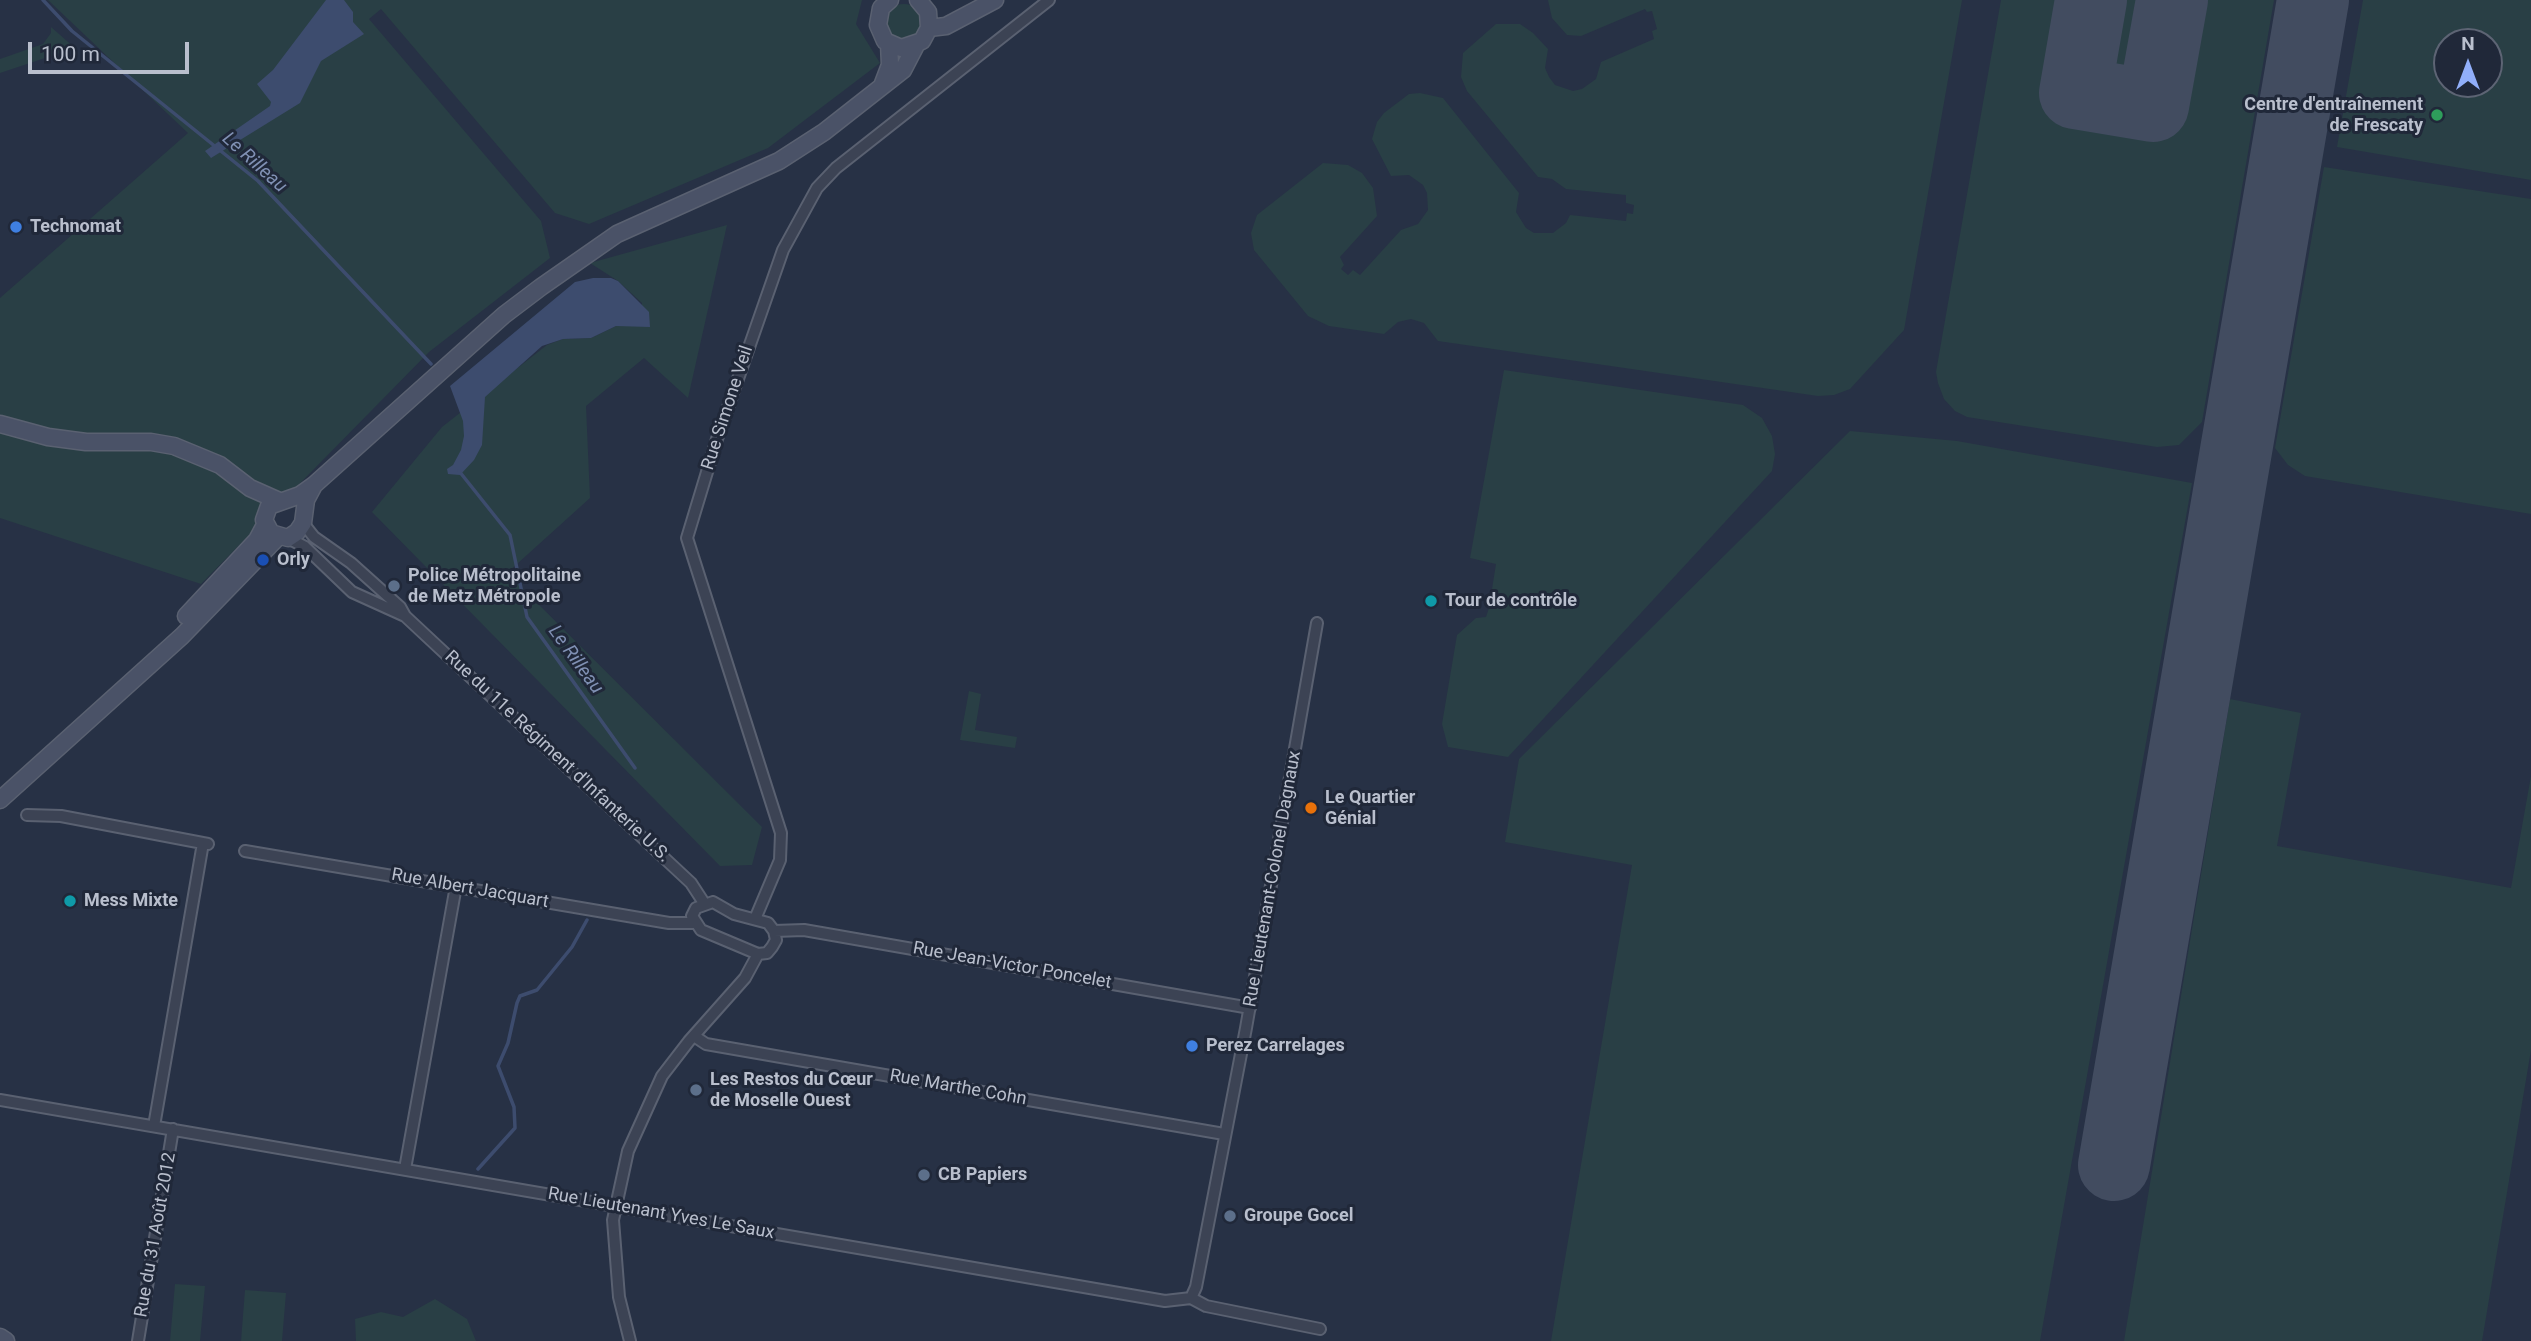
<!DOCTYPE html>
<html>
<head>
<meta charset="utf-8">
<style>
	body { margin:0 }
	#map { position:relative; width:2531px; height:1341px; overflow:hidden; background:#273145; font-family:Roboto,sans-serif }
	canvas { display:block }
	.north { position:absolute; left:2433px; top:28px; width:70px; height:70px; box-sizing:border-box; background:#202839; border:2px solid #5d6474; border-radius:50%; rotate:0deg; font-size:19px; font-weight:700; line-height:28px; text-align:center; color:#b9bfcd }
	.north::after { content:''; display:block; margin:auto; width:24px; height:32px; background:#91affa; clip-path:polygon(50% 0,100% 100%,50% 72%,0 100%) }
	.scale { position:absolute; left:28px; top:42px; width:161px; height:32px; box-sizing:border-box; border:4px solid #b9bfcd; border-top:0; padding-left:9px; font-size:21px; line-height:24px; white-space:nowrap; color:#b9bfcd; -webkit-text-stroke:5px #202839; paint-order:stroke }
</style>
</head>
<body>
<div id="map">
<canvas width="2531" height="1341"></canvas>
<div class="north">N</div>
<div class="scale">100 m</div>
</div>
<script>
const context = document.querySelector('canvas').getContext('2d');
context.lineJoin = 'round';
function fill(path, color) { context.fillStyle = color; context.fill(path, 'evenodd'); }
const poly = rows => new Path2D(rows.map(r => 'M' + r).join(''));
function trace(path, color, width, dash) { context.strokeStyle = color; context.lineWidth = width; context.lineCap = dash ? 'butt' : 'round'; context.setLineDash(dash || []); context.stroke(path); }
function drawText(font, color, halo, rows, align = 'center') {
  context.font = font + ' Roboto,sans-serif'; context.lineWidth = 6; context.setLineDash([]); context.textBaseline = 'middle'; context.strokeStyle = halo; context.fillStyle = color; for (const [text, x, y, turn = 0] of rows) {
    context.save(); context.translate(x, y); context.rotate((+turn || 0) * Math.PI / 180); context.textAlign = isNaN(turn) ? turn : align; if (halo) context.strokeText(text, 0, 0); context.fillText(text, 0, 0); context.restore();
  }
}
fill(poly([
	[48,0,862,0,856,24,880,63,768,148,589,224,555,213,381,9,369,19,541,221,550,258,429,352,201,584,0,518,0,298,188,133],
	[1548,0,1962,0,1904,330,1850,389,1834,395,1818,396,1438,341,1424,323,1411,319,1398,322,1384,334,1329,326,1308,316,1254,250,1251,233,1257,215,1323,163,1348,165,1362,173,1373,188,1377,216,1340,257,1344,265,1341,269,1348,275,1353,270,1360,275,1401,230,1418,224,1428,210,1427,193,1423,185,1409,175,1391,176,1372,139,1377,122,1384,113,1409,94,1420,93,1443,98,1519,193,1516,212,1526,228,1534,233,1553,233,1566,223,1570,215,1626,221,1627,213,1633,214,1634,205,1626,203,1626,195,1566,189,1552,179,1538,177,1467,91,1461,77,1463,53,1496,24,1520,24,1533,33,1548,49,1545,68,1549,77,1555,85,1573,91,1582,89,1596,79,1601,62,1654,39,1652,31,1657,29,1652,11,1647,12,1645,9,1581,36,1567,35,1552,18],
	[2001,0,2274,0,2202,422,2179,445,2157,447,1967,417,1955,411,1944,399,1938,383,1936,372],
	[2363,0,2531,0,2531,180,2337,147],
	[2447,42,2489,42,2489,84,2447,84],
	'886 22a18 18 0 1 1 36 0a18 18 0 1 1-36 0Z',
	[51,27,75,48,0,73,0,59,43,44,51,33],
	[2324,167,2531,199,2531,514,2305,476,2288,465,2275,448],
	[727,225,688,398,644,358,586,406,590,498,507,573,762,827,752,865,720,866,372,512,442,427,547,345,563,339,591,338,616,326,640,326,642,303,618,281,590,263],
	[1504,370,1743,405,1762,418,1772,436,1775,454,1772,471,1508,757,1448,747,1442,724,1457,635,1476,618,1486,617,1489,608,1496,564,1470,558],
	[1850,431,1957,441,2192,483,2040,1341,1551,1341,1632,865,1505,842,1519,759],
	[969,691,981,694,975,730,1017,737,1015,748,960,740],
	[2230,699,2301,713,2277,846,2511,888,2531,776,2531,1050,2482,1341,2124,1341],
	[175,1284,205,1286,200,1341,170,1341],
	[245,1290,286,1293,282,1341,241,1341],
	[435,1299,467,1319,476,1341,356,1341,355,1319,381,1312,403,1317]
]), '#293f45');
fill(poly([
	[326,0,344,0,353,12,353,22,364,34,321,61,300,103,211,158,205,151,270,106,271,102,257,84,273,70],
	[593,278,611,278,618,281,649,312,650,327,616,326,591,338,563,339,542,346,485,397,482,445,474,460,460,475,448,474,447,469,453,465,461,450,464,436,463,421,450,386,575,282]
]), '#3d4c6e');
trace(poly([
	[43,0,72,31,258,181,431,364],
	[459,471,510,535,527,617,635,768],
	[478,1169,515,1128,514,1107,498,1066,508,1043,517,1003,520,996,537,990,572,947,587,920]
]), '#3d4c6e', 3.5);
trace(poly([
	[2091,0,2075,93,2153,106,2172,0],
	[2114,1165,2313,0]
]), '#424c60', 72);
const street = poly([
	[303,523,314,537,351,563,400,607,405,616,691,883,704,903],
	[288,538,305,547,352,592,405,616],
	[27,815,61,816,208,844],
	[245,851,669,923,695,923],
	[713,902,734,914,768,923,774,931,776,940,772,947,767,953,758,954,701,930,692,916,696,908,713,902],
	[755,919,780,860,781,833,687,538,717,439,783,250,817,188,836,168,1049,0],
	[774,931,804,930,1250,1008],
	[694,1036,706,1044,1224,1134],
	[0,1100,1165,1301,1191,1298,1206,1306,1320,1329],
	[154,1126,203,843],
	[405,1169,456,886],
	[1191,1298,1196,1287,1246,1028,1317,623],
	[138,1341,173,1129],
	[630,1341,619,1297,613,1220,628,1151,662,1076,689,1041,745,978,758,954]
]);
const secondary = poly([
	[890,0,881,8,878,25,885,41,901,48,922,41,929,28,928,12,918,0],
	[929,28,946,26,995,0],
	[882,86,890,65,889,43],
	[0,424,48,437,86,442,151,442,174,446,220,465,250,488,277,500],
	[314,485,306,500,303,523,297,532,288,538,271,533,264,520,269,506,300,495,314,485,504,315,541,287,617,234,779,161,824,132,903,70,916,45],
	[186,616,257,540,265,525],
	[0,800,182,636,278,537],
	[0,1337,6,1341]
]);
trace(street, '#5a6171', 14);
trace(secondary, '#5a6171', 19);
trace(street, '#3c4354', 10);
trace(secondary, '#4a5267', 16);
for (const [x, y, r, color] of [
	[2437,115,7,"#2e9e5b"],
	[16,227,7,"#3f7fe0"],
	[263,560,7,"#1a4fb4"],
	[394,586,7,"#5c6f8a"],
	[1431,601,7,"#0f9aa8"],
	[1311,808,7,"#e8710a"],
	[70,901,7,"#0f9aa8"],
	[1192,1046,7,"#3f7fe0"],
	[696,1090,7,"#5c6f8a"],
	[924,1175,7,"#5c6f8a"],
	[1230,1216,7,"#5c6f8a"]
]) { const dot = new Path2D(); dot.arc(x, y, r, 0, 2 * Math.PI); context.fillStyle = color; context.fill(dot); trace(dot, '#202839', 2.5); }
drawText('bold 18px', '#b9bfcd', '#202839', [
	["Centre d'entraînement",2423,105,"right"],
	["de Frescaty",2423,126,"right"],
	["Technomat",30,227],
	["Orly",277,560],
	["Police Métropolitaine",408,576],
	["de Metz Métropole",408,597],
	["Tour de contrôle",1445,601],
	["Le Quartier",1325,798],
	["Génial",1325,819],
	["Mess Mixte",84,901],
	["Perez Carrelages",1206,1046],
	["Les Restos du Cœur",710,1080],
	["de Moselle Ouest",710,1101],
	["CB Papiers",938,1175],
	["Groupe Gocel",1244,1216]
], 'left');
drawText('18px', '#b9bfcd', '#202839', [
	["Rue Simone Veil",728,408,-72],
	["Rue du 11e Régiment d'Infanterie U.S.",557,757,43],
	["Rue Lieutenant-Colonel Dagnaux",1273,879,-80],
	["Rue Albert Jacquart",470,889,10],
	["Rue Jean-Victor Poncelet",1012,966,10],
	["Rue Marthe Cohn",958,1088,10],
	["Rue Lieutenant Yves Le Saux",661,1214,10],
	["Rue du 31 Août 2012",156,1235,-80]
]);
drawText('italic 19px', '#8091b4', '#202839', [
	["Le Rilleau",254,163,42],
	["Le Rilleau",575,660,54]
]);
</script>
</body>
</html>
